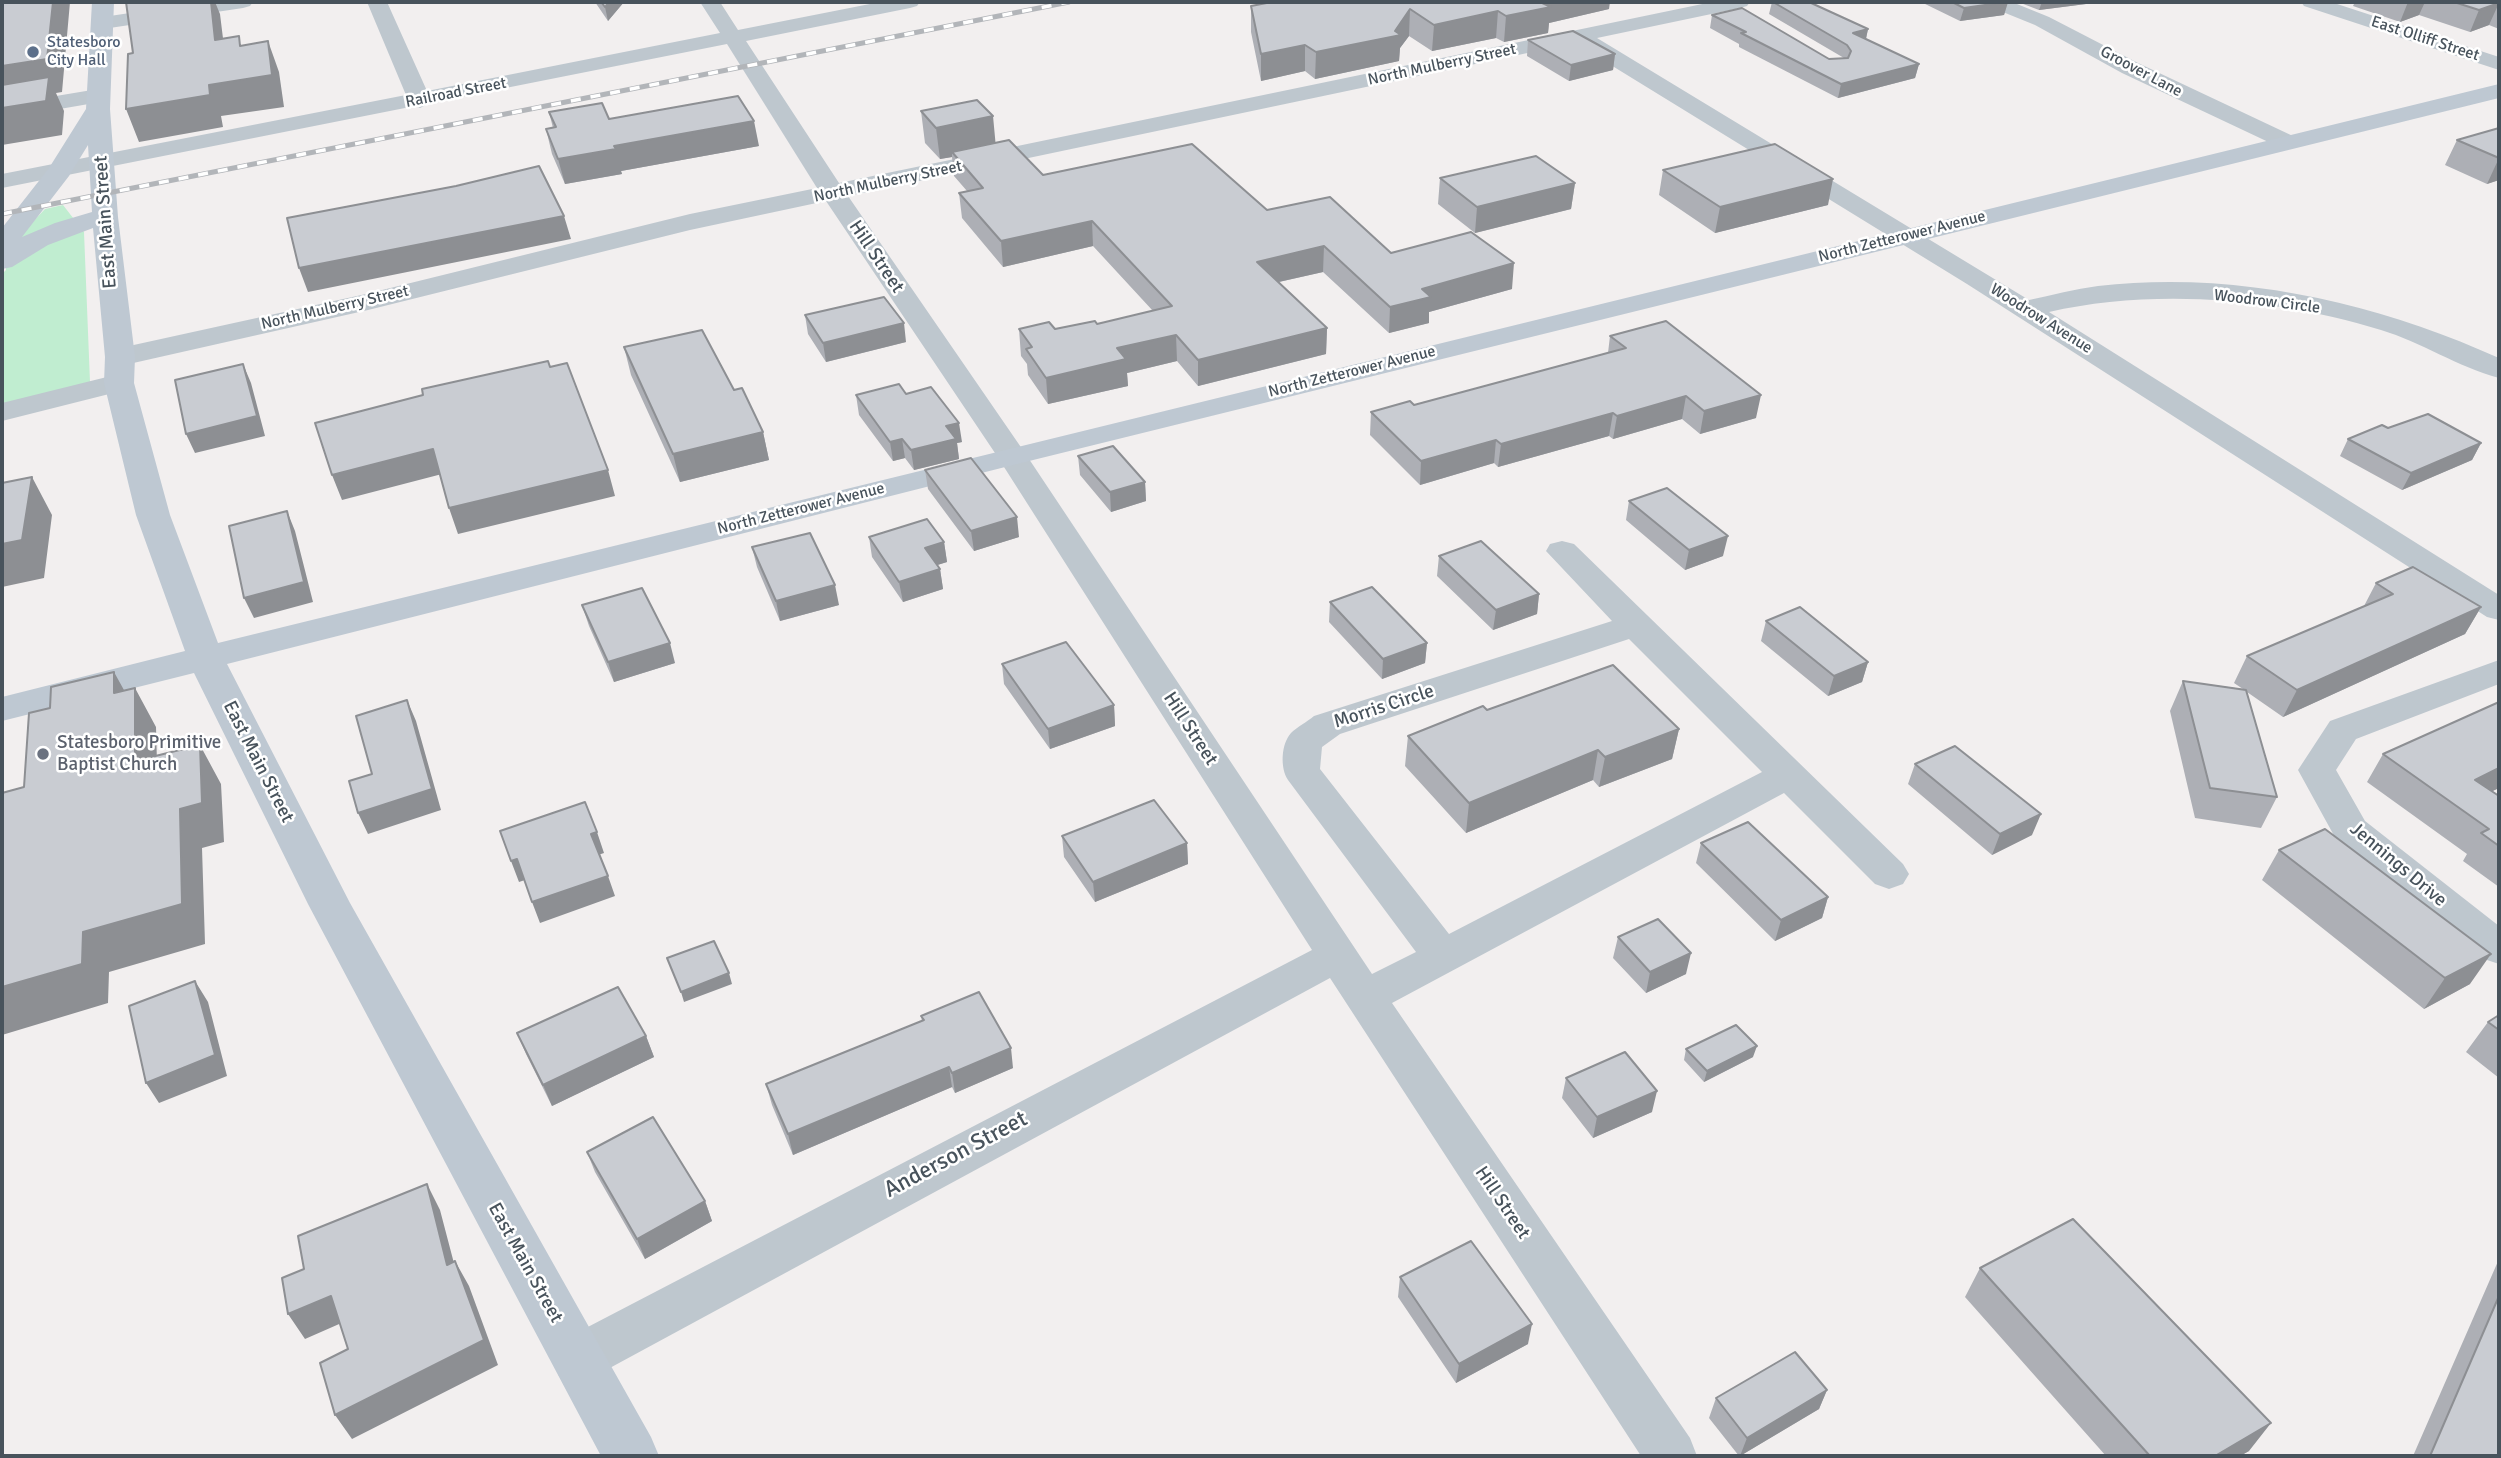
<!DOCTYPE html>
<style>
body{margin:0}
#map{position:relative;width:2501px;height:1458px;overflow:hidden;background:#f2efef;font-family:Signika,sans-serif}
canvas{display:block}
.frame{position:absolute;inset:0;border:4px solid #48535c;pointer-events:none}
</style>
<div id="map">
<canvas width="2501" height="1458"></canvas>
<div class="frame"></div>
</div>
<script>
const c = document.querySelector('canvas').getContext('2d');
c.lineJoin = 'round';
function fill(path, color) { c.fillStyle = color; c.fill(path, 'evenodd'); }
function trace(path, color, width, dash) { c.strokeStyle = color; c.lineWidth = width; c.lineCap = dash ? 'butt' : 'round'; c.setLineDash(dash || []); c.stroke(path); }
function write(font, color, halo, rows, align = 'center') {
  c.font = font + ' Signika,sans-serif'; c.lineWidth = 5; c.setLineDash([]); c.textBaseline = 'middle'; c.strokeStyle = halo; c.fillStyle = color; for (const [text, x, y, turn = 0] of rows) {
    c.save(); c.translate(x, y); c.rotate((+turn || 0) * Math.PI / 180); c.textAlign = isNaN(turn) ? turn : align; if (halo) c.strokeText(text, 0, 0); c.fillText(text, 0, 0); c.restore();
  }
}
const green = new Path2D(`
 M63,205L84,232L90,382L81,388L2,405V274L6,270V250L45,209Z`);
const street = new Path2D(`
 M204,2H253L250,6L243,8L103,29L96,27L93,23L96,19L103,17Z
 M367,2H387L427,91L720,33L700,2H720L738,30L880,2H920L917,6L910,8L746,41L839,183L1712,2H1750L1747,6L1740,8L1597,38L2029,300C2052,295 2075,289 2098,286C2234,270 2376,302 2499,358V378C2458,367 2421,342 2381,330C2279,298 2152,288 2049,312L2499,595V620L2487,617L1967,284L1575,43L848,196L1027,456L1372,974L1416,952L1288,780C1280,768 1281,744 1291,733C1297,727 1307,722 1314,716L1612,621L1546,551L1550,544L1562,541L1574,544L1903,864L1909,874L1903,884L1889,889L1875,884L1784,793L1392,1003L1690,1438L1697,1456H1641L1330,978L595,1376L577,1383L559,1376L552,1359L559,1342L1312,950L997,456L826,201L690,230L368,310L120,366L110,363L106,357L110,351L120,348L366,294L690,214L817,188L727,44L430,103L420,108L415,106L2,188V174L406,95ZM1629,639L1762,772L1449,934L1320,769L1322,747L1340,734Z
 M1985,2H2012L2049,17L2138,63L2295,137L2299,142L2295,147H2279L2122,73L2035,25L1988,6Z
 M2301,2H2331L2499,57V70L2304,6Z
 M98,89L106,91L109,96L106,101L2,119V105Z
 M119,374L129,377L133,383L129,389L2,421V403Z
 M2499,660V684L2356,739L2336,770L2365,821L2499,926V964L2484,959L2337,841L2298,770L2330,721Z`);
const secondary = new Path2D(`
 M92,2H114L110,109L118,217L135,357L134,383L170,515L218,643L2499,84V98L1021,463L227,664L350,903L651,1437L659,1456H601L308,904L194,673L2,721V697L185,651L136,515L104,383L105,357L93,228L48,245L12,267L2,269V228L49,168L86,109ZM88,145L92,212L55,223L22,237L69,176Z`);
const rail = new Path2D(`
 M2,214L1069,2`);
const wall = new Path2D(`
 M595,2H624L608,21Z
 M1772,2H1809L1868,29L1866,39L1919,64L1915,78L1838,98L1739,47V44L1710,28L1712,15L1829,59L1844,58L1769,14Z
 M1921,2H2008L2004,15L1960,21Z
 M2018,2H2086V4L2039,10Z
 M2348,2H2499V29L2489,25L2470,32L2419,15L2400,22L2353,6L2354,4Z
 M1251,6L1609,9L1549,23L1548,33L1504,42L1496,38L1432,51L1409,36L1400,48L1399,61L1315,79L1305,71L1261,81L1251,32Z
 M1528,40L1615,54L1613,70L1569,81L1527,56Z
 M921,111L996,143L1043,175L1267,210L1391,253L1512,289L1429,312V323L1389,333L1323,272L1279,282L1327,328L1326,354L1198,386L1177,361L1127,373L1128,386L1048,404L1028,375L1027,364L1021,356L1019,329H1055L1097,324L1153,311L1093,246L1003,267L962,218L959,193L967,191L954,176L952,157L940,159L925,143Z
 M549,112L609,119L759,146L621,171L622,174L565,184L552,154L546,129L553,128Z
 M2499,128V180L2487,184L2445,165L2457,140Z
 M1663,170L1828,205L1715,233L1659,195Z
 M1440,178L1575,183L1571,209L1475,233L1438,204Z
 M805,315L906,342L826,362L808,334Z
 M1610,336L1756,418L1700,434L1682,419L1613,439L1609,436L1498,467L1494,463L1420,485L1370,435L1371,412L1414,405L1608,353Z
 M624,347L734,390L763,432L769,460L680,482L631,375Z
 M906,394L962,442L957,443L959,459L914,470L905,458L893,461L859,415L856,395Z
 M2388,428L2481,443L2472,460L2402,490L2340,456L2348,439Z
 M1078,456L1145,482L1146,501L1111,512L1080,475Z
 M925,470L1019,537L974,551L928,489Z
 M1629,501L1723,556L1685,570L1626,520Z
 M869,537L944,542L947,562L937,565L940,569L943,589L903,602L872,557Z
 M752,547L839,605L780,621L757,567Z
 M1439,556L1539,594L1537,614L1493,630L1437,576Z
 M2376,583L2481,607L2465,634L2283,717L2247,692L2277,797L2261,828L2195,818L2170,711L2183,681L2243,689L2234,683L2247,656L2364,606Z
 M1330,602L1427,643L1425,663L1382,679L1329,622Z
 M582,605L675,663L614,682L589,626Z
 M1766,621L1868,662L1862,682L1828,696L1761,641Z
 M1002,664L1114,705L1115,726L1050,749L1004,684Z
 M2499,702V788L2492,791L2499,796V887L2463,861L2467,854L2367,782L2383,754Z
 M1487,710L1679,729L1672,759L1599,787L1593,780L1466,833L1405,766L1408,736Z
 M1915,764L2032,835L1992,855L1908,784Z
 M1062,836L1187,843L1188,864L1095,902L1064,857Z
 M1701,843L1828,897L1822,918L1775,941L1696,863Z
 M2279,850L2470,984L2424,1009L2262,880Z
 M1618,937L1686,974L1646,993L1613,958Z
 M2499,1015V1078L2466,1052L2488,1022Z
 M921,1016L1013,1068L955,1093L952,1087L793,1155L772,1105L766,1084L922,1021Z
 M517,1033L646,1036L654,1057L552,1106L526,1054Z
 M1686,1049L1753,1057L1704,1082L1684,1060Z
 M1566,1078L1652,1112L1593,1138L1562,1098Z
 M587,1152L705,1201L712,1221L645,1259L595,1172Z
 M2499,1259V1456H2413Z
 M1980,1268L2249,1451L2240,1456H2106L1965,1297Z
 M1400,1277L1528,1344L1456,1383L1398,1297Z
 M1827,1390L1819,1409L1740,1456H1739L1709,1418L1716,1398Z`);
const shadedWall = new Path2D(`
 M53,2H70L62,92L56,93L64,111L62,135L2,145V66Z
 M211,2H215L220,14L227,71L215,40Z
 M609,2H624L608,21L605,7Z
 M1537,2H1610L1609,9L1549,23L1548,33L1504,42L1506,16Z
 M2008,2L2004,15L1960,21L1964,8Z
 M2042,2H2086V4L2039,10Z
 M2408,2H2425L2419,15L2400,22Z
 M2499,3L2489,25L2470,32L2479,10Z
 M1410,9L1409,36L1400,48L1399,61L1315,79L1316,52L1395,31Z
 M1498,11L1496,38L1432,51L1434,25Z
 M1868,29L1865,43L1853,33Z
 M268,41L279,72L284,107L221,116L223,127L139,142L126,109L209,85Z
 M1305,45V71L1261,81V54Z
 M1615,54L1613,70L1569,81L1571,65Z
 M1919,64L1915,78L1838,98L1841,84Z
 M993,116L996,148L952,152V157L940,159L936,128Z
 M754,121L759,146L621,171L622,174L565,184L558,159L614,146Z
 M2499,158V180L2487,184Z
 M1833,179L1828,205L1715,233L1720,207Z
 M1575,183L1571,209L1475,233L1477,207Z
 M564,216L571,239L308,292L299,268Z
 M1092,221L1093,246L1003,267L1001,241Z
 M1324,246L1323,272L1256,287L1257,262Z
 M1514,263L1512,289L1429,312V323L1389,333L1390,307L1422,289Z
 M904,323L906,342L826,362L823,343Z
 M1327,328L1326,354L1198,386V360Z
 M1176,335L1177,361L1127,373L1128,386L1048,404L1046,378L1117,348Z
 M243,364L251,383L265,436L195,453L186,434Z
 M1761,395L1756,418L1700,434L1704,411Z
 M1686,396L1682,419L1613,439L1617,416Z
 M1613,413L1609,436L1498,467L1501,444Z
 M959,423L962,442L957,443L959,459L914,470L911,450L946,426Z
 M763,432L769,460L680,482L673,454Z
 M902,439L905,458L893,461L890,442Z
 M1496,440L1494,463L1420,485L1421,461Z
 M2481,443L2472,460L2402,490L2411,473Z
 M433,449L442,474L342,500L332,475Z
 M608,470L615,496L458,534L449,508Z
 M32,477L52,515L44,578L2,587V544Z
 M1145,482L1146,501L1111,512L1110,492Z
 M287,511L295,531L313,602L254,618L244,598Z
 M1017,517L1019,537L974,551L971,531Z
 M1728,536L1723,556L1685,570L1689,550Z
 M944,542L947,562L928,568L925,548Z
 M940,569L943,589L903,602L899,582Z
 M835,585L839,605L780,621L776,601Z
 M1539,594L1537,614L1493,630L1496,610Z
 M2481,607L2465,634L2283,717L2297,690Z
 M670,643L675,663L614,682L608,662Z
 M1427,643L1425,663L1382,679L1383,659Z
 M1868,662L1862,682L1828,696L1834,676Z
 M114,672L135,710V688L156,727L158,801L135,761L114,693Z
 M407,700L416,721L441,810L368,834L358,813Z
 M1114,705L1115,726L1050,749L1048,729Z
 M1679,729L1672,759L1599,787L1605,757Z
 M200,745L221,784L224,842L202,848L205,944L109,972L108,1003L2,1035V987L83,932L180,809Z
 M1598,750L1593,780L1466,833L1469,803Z
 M2499,768V788L2458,808L2475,780Z
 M2041,814L2032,835L1992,855L2000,834Z
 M597,832L604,853L598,855L591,834Z
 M1187,843L1188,864L1095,902L1093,882Z
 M517,859L525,880L519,882L511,861Z
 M608,876L615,896L540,923L532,902Z
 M1828,897L1822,918L1775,941L1781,920Z
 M1691,953L1686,974L1646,993L1650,972Z
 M2491,954L2470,984L2424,1009L2445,978Z
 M729,973L732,984L684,1002L681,992Z
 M195,981L208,1002L227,1076L159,1103L146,1083Z
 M646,1036L654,1057L552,1106L543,1085Z
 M1757,1046L1753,1057L1704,1082L1707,1071Z
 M1011,1048L1013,1068L955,1093L952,1073Z
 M949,1067L952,1087L793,1155L788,1134Z
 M1657,1091L1652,1112L1593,1138L1597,1117Z
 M427,1184L440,1210L461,1290L447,1265Z
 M705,1201L712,1221L645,1259L637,1239Z
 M455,1261L469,1286L498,1365L352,1439L335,1415Z
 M331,1296L346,1321L305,1339L288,1314Z
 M1532,1324L1528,1344L1456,1383L1459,1364Z
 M1827,1390L1819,1409L1740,1456L1747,1438Z
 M2271,1423L2249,1451L2240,1456H2215Z`);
const building = new Path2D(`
 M2,2H53L47,59L2,66Z
 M126,2H211L215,40L239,36L240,46L268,41L272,75L209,85L210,95L126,109L128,54L133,53Z
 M601,2H609L605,7Z
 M1272,2H1540L1551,7L1506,16L1498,11L1434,25L1410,9L1395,31L1401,35L1316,52L1305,45L1261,54L1251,6Z
 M1773,2H1809L1868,29L1853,33L1919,64L1841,84L1741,33L1746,32L1712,15L1742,8L1829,59L1848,58L1851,51L1847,45Z
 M1952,2H2006L1964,8Z
 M2454,2H2499V3L2479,10Z
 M1573,31L1615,54L1571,65L1528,40Z
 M49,77L46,101L2,108V85Z
 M738,96L754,121L614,146L616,149L558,159L546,129L556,127L549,112L602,103L609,119Z
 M977,100L993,116L936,128L921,111Z
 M2499,128V158L2457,140Z
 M1009,140L1043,175L1192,144L1267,210L1330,197L1391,253L1471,232L1514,263L1422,289L1431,297L1390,307L1324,246L1257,262L1327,328L1198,360L1176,335L1117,348L1126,359L1046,378L1026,349L1032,347L1019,329L1049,322L1055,329L1095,321L1097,324L1172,306L1092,221L1001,241L959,193L983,188L952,152Z
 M1775,144L1833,179L1720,207L1663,170Z
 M1536,156L1575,183L1477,207L1440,178Z
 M539,166L564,216L299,268L287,218L456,186Z
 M884,297L904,323L823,343L805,315Z
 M1666,321L1761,395L1704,411L1686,396L1617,416L1613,413L1501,444L1496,440L1421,461L1371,412L1410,401L1414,405L1626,348L1610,336Z
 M702,330L734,390L742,388L763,432L673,454L624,347Z
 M548,361L550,367L567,363L608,470L449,508L433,449L332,475L315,423L423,395L422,389Z
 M243,364L257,416L186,434L175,380Z
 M899,384L906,394L931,387L959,423L946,426L956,439L911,450L902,439L890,442L856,395Z
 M2428,414L2481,443L2411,473L2348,439L2382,425L2388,428Z
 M1113,446L1145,482L1110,492L1078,456Z
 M971,458L1017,517L971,531L925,470Z
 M32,477L22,540L2,544V483Z
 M1667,488L1728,536L1689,550L1629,501Z
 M287,511L304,582L244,598L229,526Z
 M927,519L944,542L925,548L940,569L899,582L869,537Z
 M810,533L835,585L776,601L752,547Z
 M1481,541L1539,594L1496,610L1439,556Z
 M2413,567L2481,607L2297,690L2247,656L2393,594L2376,583Z
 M1372,587L1427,643L1383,659L1330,602Z
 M642,588L670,643L608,662L582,605Z
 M1800,607L1868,662L1834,676L1766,621Z
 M1066,642L1114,705L1048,729L1002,664Z
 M1613,665L1679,729L1605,757L1598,750L1469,803L1408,736L1483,706L1487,710Z
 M114,672V693L135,688V761L200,745L202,803L180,809L182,904L83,932L82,964L2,987V793L24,787L29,713L50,708L51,687Z
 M2183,681L2246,690L2277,797L2210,788Z
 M407,700L432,789L358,813L349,781L372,774L356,716Z
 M2499,702V768L2475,780L2499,796V846L2481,833L2489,829L2383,754Z
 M1955,746L2041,814L2000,834L1915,764Z
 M1154,800L1187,843L1093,882L1062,836Z
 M585,802L597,832L591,834L608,876L532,902L517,859L511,861L500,831Z
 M1748,822L1828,897L1781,920L1701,843Z
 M2325,829L2491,954L2445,978L2279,850Z
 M1658,919L1691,953L1650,972L1618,937Z
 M714,941L729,973L681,992L667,958Z
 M195,981L215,1055L146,1083L129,1006Z
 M618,987L646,1036L543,1085L517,1033Z
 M979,992L1011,1048L952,1073L949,1067L788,1134L766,1084L924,1020L921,1016Z
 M2499,1015V1030L2488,1022Z
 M1736,1025L1757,1046L1707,1071L1686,1049Z
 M1625,1052L1657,1091L1597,1117L1566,1078Z
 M653,1117L705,1201L637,1239L587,1152Z
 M427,1184L447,1265L455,1261L484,1340L335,1415L320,1363L348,1349L331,1296L288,1314L282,1278L304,1269L298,1236Z
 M2073,1219L2271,1423L2215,1456H2150L1980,1268Z
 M1471,1241L1532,1324L1459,1364L1400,1277Z
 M2499,1296V1456H2430Z
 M1795,1352L1827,1390L1747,1438L1716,1398Z`);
const markers = [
 [33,52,7,"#5c6f8a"],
 [43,754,7,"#6b7280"]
];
const farStreetnames = [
 ["East Olliff Street",2425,39,18],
 ["North Mulberry Street",1442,65,-12],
 ["Groover Lane",2141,72,28],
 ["Railroad Street",456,93,-11],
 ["North Mulberry Street",888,182,-12],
 ["North Zetterower Avenue",1902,237,-14],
 ["Woodrow Circle",2267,302,7],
 ["North Mulberry Street",335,308,-13],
 ["Woodrow Avenue",2041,319,32],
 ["North Zetterower Avenue",1352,372,-14],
 ["North Zetterower Avenue",801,509,-14]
];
const farServicenames = [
 ["Statesboro",47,43],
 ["City Hall",47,61]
];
const streetNames = [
 ["East Main Street",106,222,-94],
 ["Hill Street",876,257,56],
 ["Morris Circle",1384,707,-18],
 ["Hill Street",1190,729,57],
 ["East Main Street",258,762,63],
 ["Jennings Drive",2398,865,40],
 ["Hill Street",1502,1203,56],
 ["East Main Street",525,1263,61]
];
const worshipNames = [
 ["Statesboro Primitive",57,743],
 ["Baptist Church",57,765]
];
const nearStreetnames = [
 ["Anderson Street",956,1155,-28]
];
fill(green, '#c0edd0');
fill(street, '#bec7ce');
fill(secondary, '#bec8d2');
trace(rail, '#b2b5b9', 5);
trace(rail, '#fff', 3.5, [10]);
fill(wall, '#adafb5');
fill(shadedWall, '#8d8f93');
fill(building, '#c9ccd2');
trace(building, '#8d8f93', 2);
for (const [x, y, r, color] of markers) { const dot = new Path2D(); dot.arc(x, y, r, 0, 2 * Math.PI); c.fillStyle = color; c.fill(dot); trace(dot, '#fff', 2.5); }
write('16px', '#48535c', '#fff', farStreetnames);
write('16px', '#4e5e75', '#fff', farServicenames, 'left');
write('19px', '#48535c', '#fff', streetNames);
write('19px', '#5b616d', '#fff', worshipNames, 'left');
write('23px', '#48535c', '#fff', nearStreetnames);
</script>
